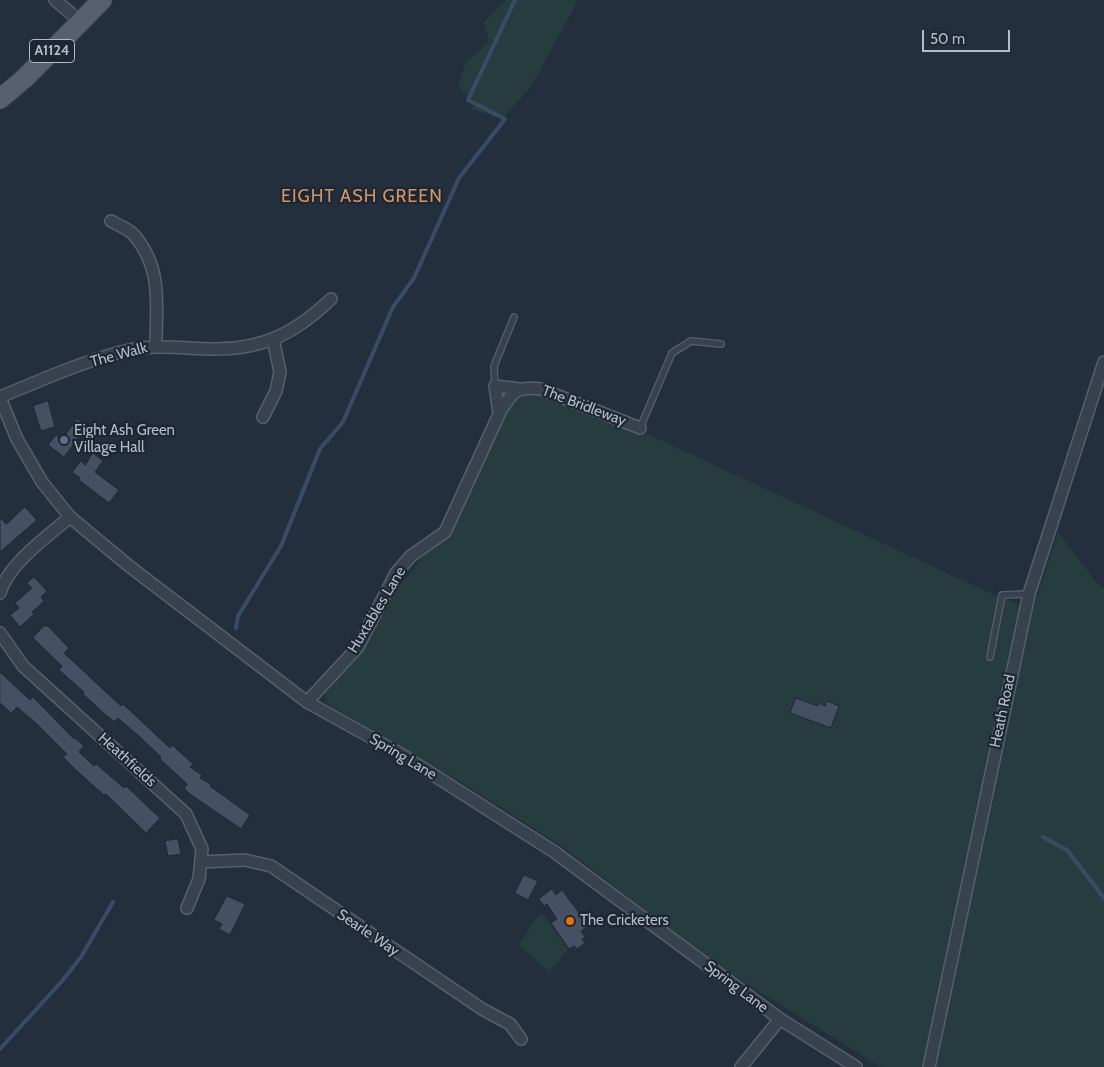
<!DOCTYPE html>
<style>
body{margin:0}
#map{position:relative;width:1104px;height:1067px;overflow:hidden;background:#242f3e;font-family:Cabin,sans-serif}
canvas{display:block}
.scale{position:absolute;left:922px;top:30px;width:88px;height:22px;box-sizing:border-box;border:2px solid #b4bcc9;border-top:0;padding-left:6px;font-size:15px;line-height:18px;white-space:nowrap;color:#b4bcc9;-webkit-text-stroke:4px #1d2633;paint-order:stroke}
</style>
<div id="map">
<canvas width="1104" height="1067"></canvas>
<div class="scale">50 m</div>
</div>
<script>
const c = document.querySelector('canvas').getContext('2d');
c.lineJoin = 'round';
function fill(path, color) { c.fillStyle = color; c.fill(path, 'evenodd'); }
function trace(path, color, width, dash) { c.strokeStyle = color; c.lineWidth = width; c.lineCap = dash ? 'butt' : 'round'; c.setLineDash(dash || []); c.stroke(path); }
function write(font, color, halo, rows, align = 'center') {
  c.font = font + ' Cabin,sans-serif'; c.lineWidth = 4.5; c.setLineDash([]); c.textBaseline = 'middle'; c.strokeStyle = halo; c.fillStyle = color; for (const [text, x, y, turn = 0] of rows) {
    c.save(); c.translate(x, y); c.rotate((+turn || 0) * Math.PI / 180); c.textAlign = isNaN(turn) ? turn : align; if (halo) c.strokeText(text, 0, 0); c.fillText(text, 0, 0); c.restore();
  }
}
const green = new Path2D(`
 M506,0H578L531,87L502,119L472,109L475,102L458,87L466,63L489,41L484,22Z
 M528,391L540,392L632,427L990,593L1019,604L1038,595L1058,532L1096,582L1104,588V1067H881L718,966L563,847L469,787L326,703L325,693L368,645L386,602L425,555L450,535L497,431L512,404Z
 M539,915H544L568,950L549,971L518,945Z`);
const stream = new Path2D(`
 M236,628L238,616L281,546L320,449L343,422L393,307L414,278L459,178L505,119L468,100L515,0
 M1043,837L1067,850L1104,898
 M0,1049L63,980L81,957L113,902`);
const building = new Path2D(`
 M48,401L55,427L41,431L33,406Z
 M77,419L87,426L64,457L48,445L57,434L60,442Z
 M93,453L103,461L95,472L119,490L109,503L79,480L80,478L72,472L81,461L85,465Z
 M25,507L37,520L0,552V517L6,524Z
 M34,577L47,591L41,597L44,601L32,612L34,614L20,627L10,615L19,608L15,603L32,588L27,583Z
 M44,626H48L69,648L64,653L121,706L123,704L170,748L172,745L193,764L190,767L202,775L200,778L211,784L210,786L250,815L241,829L190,794L184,789L187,784L160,759L161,757L141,738L118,718L115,722L107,716L83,694L84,692L59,670L62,666L33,638Z
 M0,672L30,700L33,697L74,739L75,738L84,746L79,752L94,766L96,764L124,788L126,786L160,818L146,833L106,794L104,795L78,772L63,757L67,754L37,724L17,707L11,713L0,703Z
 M796,698L818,706L819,703L825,706L827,701L839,706L831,728L790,713Z
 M178,839L181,854L168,856L165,841Z
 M524,875L538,881L528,900L515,893Z
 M552,889L556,895L562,890L589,926L581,931L585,937L582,939L585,943L577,949L574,946L569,949L551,923L557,919L547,904L544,906L539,899Z
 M227,896L245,904L230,935L219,929L222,924L214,920Z`);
const service = new Path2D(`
 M495,386L494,366L514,317
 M640,428L672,353L691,341L721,344
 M990,657L1002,595L1029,594`);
const minor = new Path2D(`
 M55,0L81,22
 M111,221C118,225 129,229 134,235C163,269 156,305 156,345
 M0,397C42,380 85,360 129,350C159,344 186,349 216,349C264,349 297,332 331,299
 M0,398L17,439L42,482L70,517L129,566L307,702L399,753L553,851L780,1019L856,1067
 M499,413L495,386L520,389
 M263,417L276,391L280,372L273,339
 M0,593C8,564 48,536 70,517
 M0,633L23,666L186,814L202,849L199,879L187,908
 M307,702L358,647L396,573L411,556L445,532L501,410C513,391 517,386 541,389L640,428
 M201,862L245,860L271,866L482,1009L510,1024L521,1039
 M741,1067L780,1019
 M929,1067L1029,594L1104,362`);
const primary = new Path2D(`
 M0,99L25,78L102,0`);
const markers = [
 [64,440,5,"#5c6f8a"],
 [570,921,5,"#e8710a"]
];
const shields = [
 [52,51,45]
];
const shieldNames = [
 ["A1124",52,51]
];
const streetNames = [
 ["The Walk",119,355,-15],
 ["The Bridleway",584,406,21],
 ["Huxtables Lane",377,610,-59],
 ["Heath Road",1003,711,-78],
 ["Spring Lane",403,757,31],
 ["Heathfields",127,760,42],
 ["Searle Way",368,933,34],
 ["Spring Lane",736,987,37]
];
const poiNames = [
 ["Eight Ash Green",74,431],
 ["Village Hall",74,448],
 ["The Cricketers",580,921]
];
const quarterNames = [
 ["EIGHT ASH GREEN",362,197]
];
fill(green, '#263c3f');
trace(stream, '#394c67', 4);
fill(building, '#455162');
trace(building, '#1f2835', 1);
trace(service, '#565f6c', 8);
trace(minor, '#565f6c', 14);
trace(primary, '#414a57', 21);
trace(service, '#38414e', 5.5);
trace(minor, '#38414e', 11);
trace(primary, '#56606e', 19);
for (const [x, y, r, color] of markers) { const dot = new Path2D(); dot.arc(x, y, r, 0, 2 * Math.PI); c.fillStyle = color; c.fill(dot); trace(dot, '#1d2633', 2); }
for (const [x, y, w] of shields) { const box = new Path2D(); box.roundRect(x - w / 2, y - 11.5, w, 23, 4); c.fillStyle = '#1d2633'; c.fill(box); trace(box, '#b4bcc9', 1); }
write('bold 14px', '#b4bcc9', null, shieldNames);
write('15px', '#b4bcc9', '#1d2633', streetNames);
write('15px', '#b4bcc9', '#1d2633', poiNames, 'left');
c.letterSpacing = '1px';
write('18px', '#d59563', '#1d2633', quarterNames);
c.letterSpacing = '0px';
</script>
